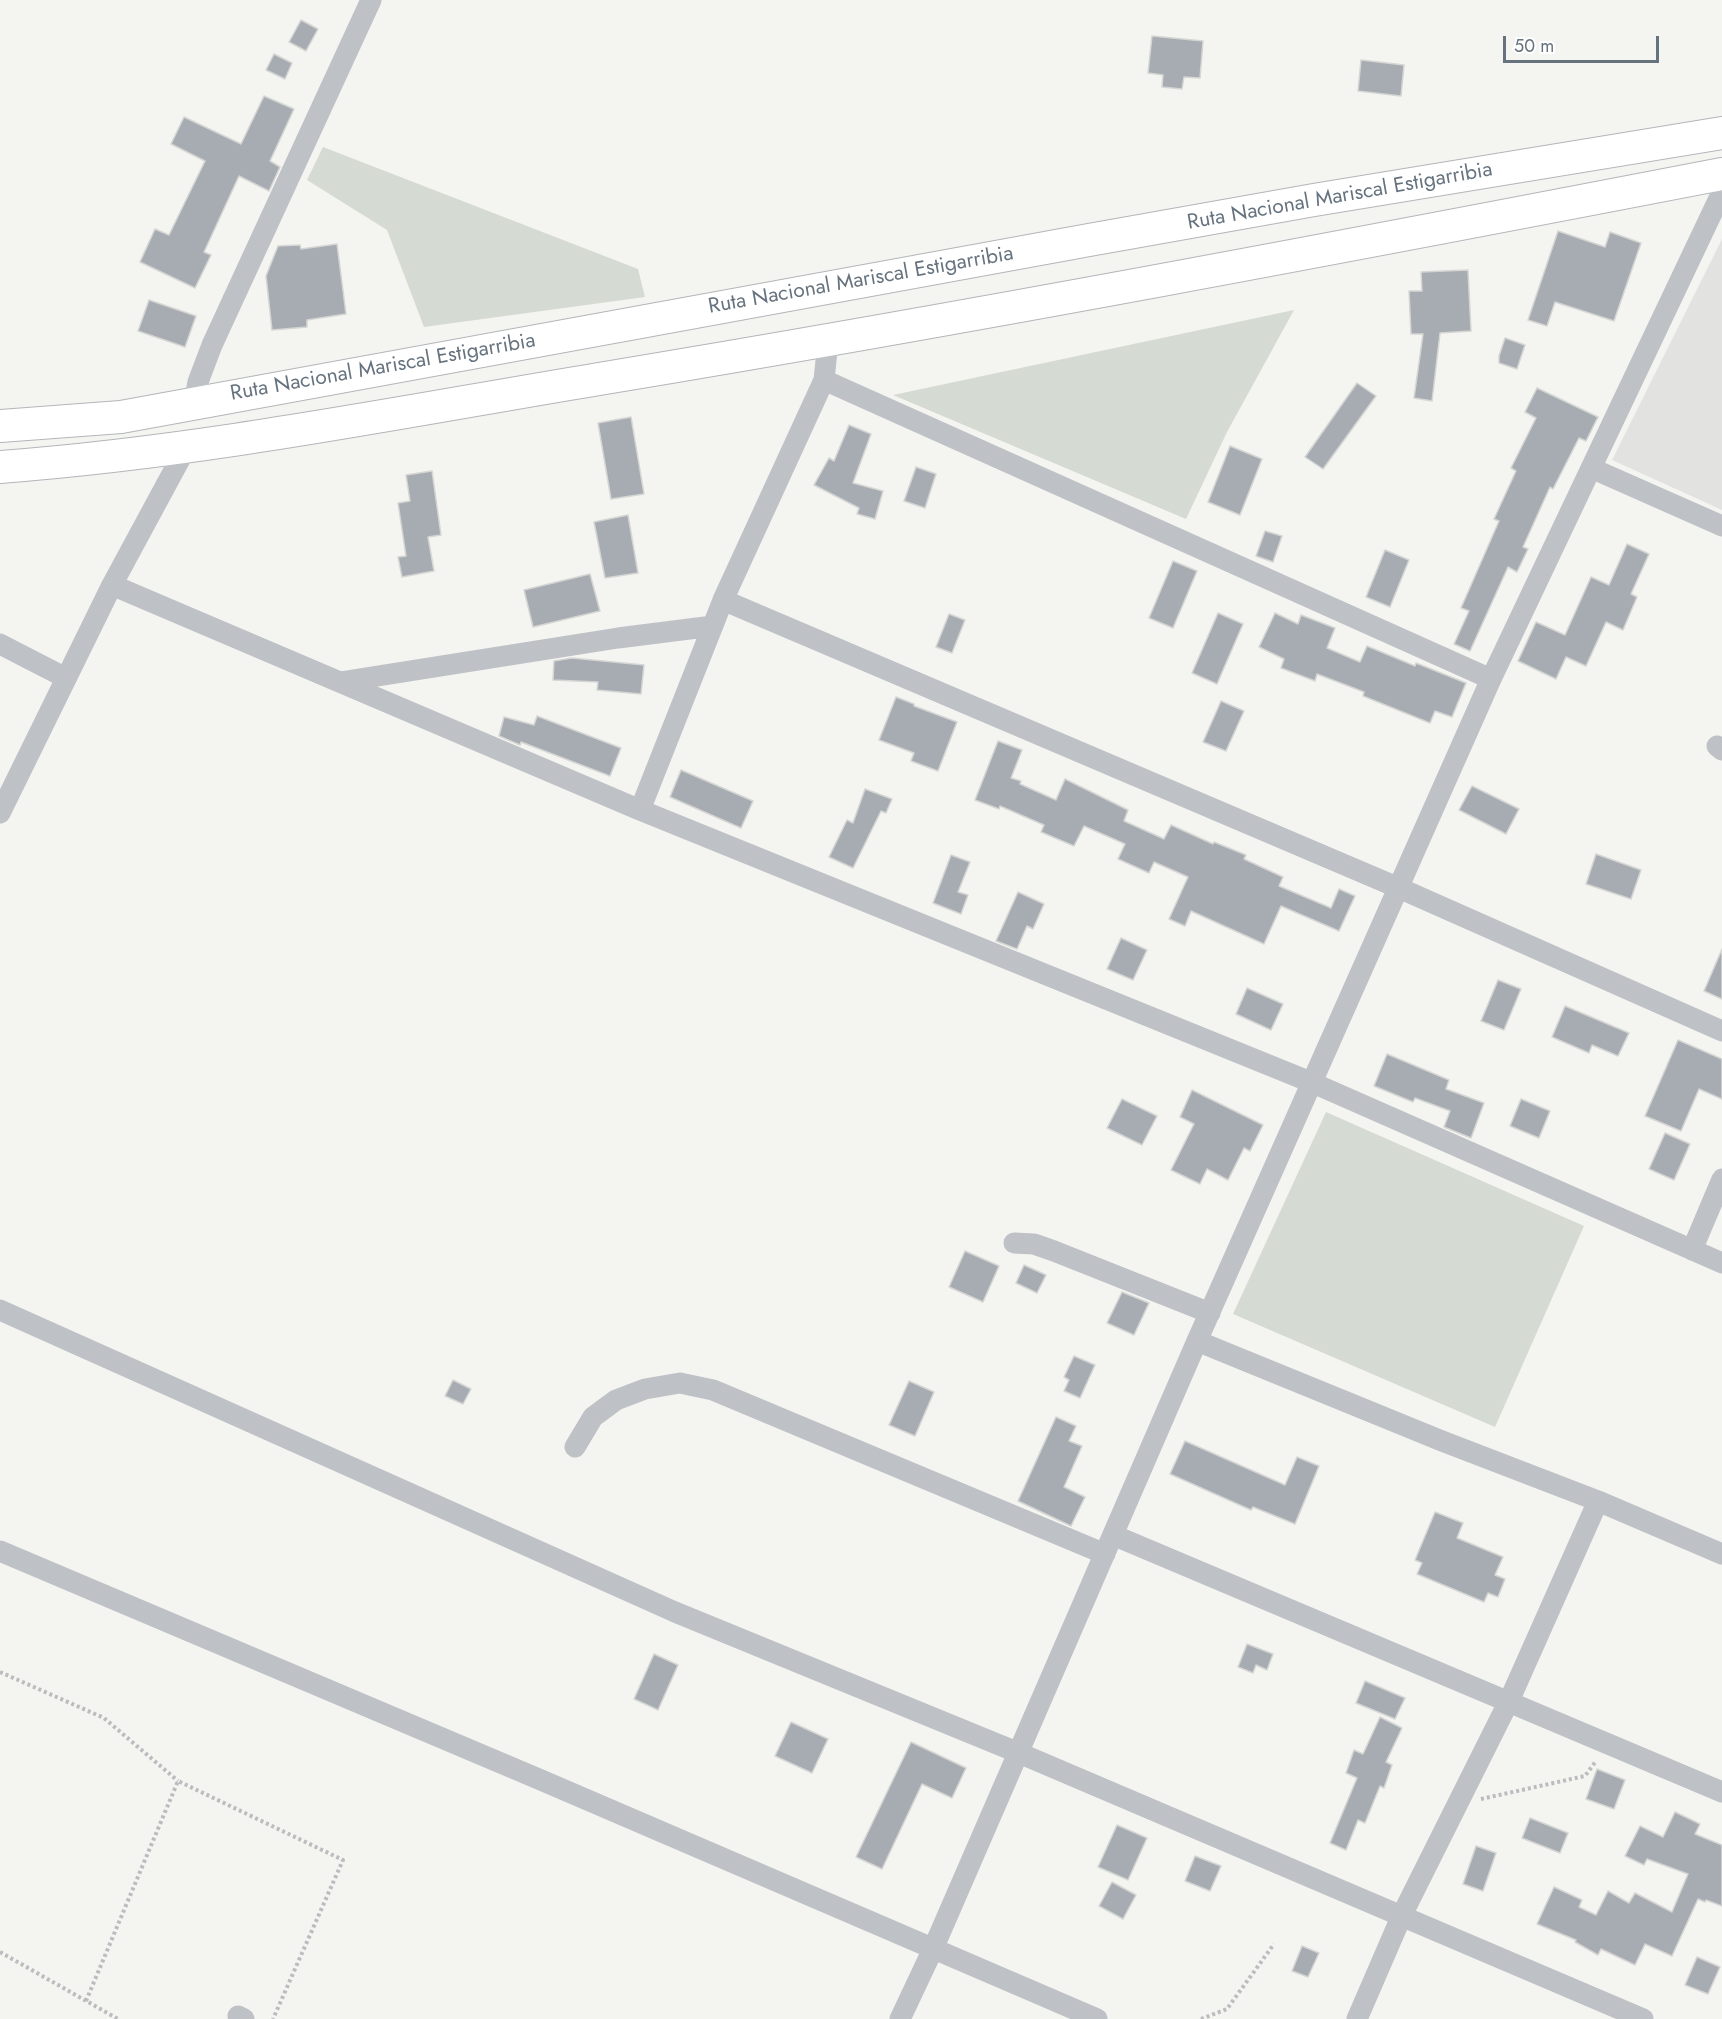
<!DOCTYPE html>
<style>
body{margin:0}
#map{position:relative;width:1722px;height:2019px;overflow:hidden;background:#f4f4f1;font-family:Jost,sans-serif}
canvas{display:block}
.scale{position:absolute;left:1503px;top:36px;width:156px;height:27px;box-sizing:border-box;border:3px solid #66737f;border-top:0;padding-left:8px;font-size:18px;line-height:21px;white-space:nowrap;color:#66737f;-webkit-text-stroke:4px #fff;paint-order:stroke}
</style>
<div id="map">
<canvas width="1722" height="2019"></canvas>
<div class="scale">50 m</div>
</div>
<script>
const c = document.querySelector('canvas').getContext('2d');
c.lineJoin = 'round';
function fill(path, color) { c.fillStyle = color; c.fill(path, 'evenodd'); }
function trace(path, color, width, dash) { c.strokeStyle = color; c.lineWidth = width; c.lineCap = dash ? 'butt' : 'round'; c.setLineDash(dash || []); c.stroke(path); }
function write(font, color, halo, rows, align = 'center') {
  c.font = font + ' Jost,sans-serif'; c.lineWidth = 6; c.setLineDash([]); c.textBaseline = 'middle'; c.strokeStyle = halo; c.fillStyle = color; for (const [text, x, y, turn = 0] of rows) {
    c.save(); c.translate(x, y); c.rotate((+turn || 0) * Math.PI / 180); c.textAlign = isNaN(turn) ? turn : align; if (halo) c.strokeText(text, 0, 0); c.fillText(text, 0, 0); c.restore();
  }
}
const built = new Path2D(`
 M1722,239V510L1612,460Z`);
const green = new Path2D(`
 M323,147L638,269L645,297L424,327L387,230L307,180Z
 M1294,310L1227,432L1186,519L893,395Z
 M1326,1112L1584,1226L1495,1427L1233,1314Z`);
const building = new Path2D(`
 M301,20L318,29L306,51L289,42Z
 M1152,36L1203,41L1200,78L1184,77L1182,89L1162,87L1163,75L1148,73Z
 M274,54L292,63L285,79L266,70Z
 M1361,60L1404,65L1401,96L1358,91Z
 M264,96L294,109L270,161L280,167L269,191L239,176L204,252L211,255L195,288L140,262L155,229L169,235L205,161L171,144L184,117L241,144Z
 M1558,231L1605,247L1610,232L1641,243L1614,321L1555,302L1547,326L1528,320Z
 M337,244L346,314L307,320V327L272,330L266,276L278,246L300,245L301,249Z
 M1468,270L1471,331L1440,333L1432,401L1414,398L1423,334H1411L1409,291H1422L1421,272Z
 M149,300L196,316L185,347L138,331Z
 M1505,338L1525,345L1517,369L1499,363V356Z
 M1357,383L1376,396L1323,469L1305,457Z
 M1537,388L1598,417L1586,441L1579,438L1553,489L1550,487L1523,547L1528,549L1517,572L1508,567L1470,651L1454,644L1469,611L1461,608L1499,521L1494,519L1516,471L1511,468L1536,418L1525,412Z
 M631,417L644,494L611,499L598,423Z
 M849,425L871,434L853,483L883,491L875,519L857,514L859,508L814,485L829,458L834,461Z
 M1230,446L1262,459L1240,515L1208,502Z
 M916,467L936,474L925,508L904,501Z
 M432,471L441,535L428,537L434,571L402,577L398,557L406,556L398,503L410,501L406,475Z
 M628,515L638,573L605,578L594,522Z
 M1265,531L1282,536L1273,562L1256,556Z
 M1627,544L1649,554L1631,594L1637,597L1623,630L1606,622L1586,666L1566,657L1556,679L1518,661L1536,622L1565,635L1591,577L1609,585Z
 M1385,550L1409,560L1390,607L1366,597Z
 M1173,561L1197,571L1173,628L1149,618Z
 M590,574L600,611L533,627L524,590Z
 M1218,613L1243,624L1217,684L1192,673Z
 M1275,613L1298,624L1301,615L1335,628L1327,648L1360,662L1367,646L1415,666L1416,663L1466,683L1452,717L1435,711L1430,723L1363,696L1364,692L1317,674L1315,681L1281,668L1284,659L1259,647Z
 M949,614L965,620L952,653L936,647Z
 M572,658L644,665L641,694L597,690L598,682L553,680L554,661Z
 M896,697L914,704V706L957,722L938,771L911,761L914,753L879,740Z
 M1221,701L1244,711L1226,751L1203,742Z
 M537,716L621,748L610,776L521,742L520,745L499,736L504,717L534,725Z
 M998,741L1022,750L1011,778L1021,781L1020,784L1056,800L1065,779L1128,810L1124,821L1164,839L1171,825L1213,844L1214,842L1246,855L1244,859L1283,877L1279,886L1331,908L1339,889L1355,896L1339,931L1281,906L1264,944L1191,911L1185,926L1169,919L1188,877L1154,862L1149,873L1118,859L1125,844L1084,826L1074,846L1041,832L1044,825L1000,806L999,809L975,800Z
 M681,770L753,801L741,828L670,797Z
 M1472,786L1519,809L1506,834L1459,810Z
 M865,789L892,799L886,813L881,811L853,868L829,857L847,820L853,823Z
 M1596,854L1641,870L1631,899L1586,884Z
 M951,855L970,862L958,892L968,895L961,914L933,903Z
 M1018,892L1044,904L1033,929L1027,926L1017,949L996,941Z
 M1121,938L1147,950L1133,980L1107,969Z
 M1722,949V999L1704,991Z
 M1498,980L1521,989L1504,1030L1481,1021Z
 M1247,988L1283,1004L1271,1030L1236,1014Z
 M1565,1006L1629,1033L1618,1056L1592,1045L1589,1053L1552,1037Z
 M1678,1040L1722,1059V1099L1699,1089L1681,1131L1645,1116Z
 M1387,1054L1449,1080L1446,1089L1484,1103L1471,1138L1444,1127L1450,1111L1415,1098L1413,1102L1374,1086Z
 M1192,1090L1263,1125L1250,1151L1244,1148L1228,1180L1207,1169L1200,1184L1171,1170L1194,1124L1180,1117Z
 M1122,1099L1157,1116L1142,1145L1107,1128Z
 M1521,1099L1550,1111L1539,1138L1510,1126Z
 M1665,1133L1690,1144L1674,1180L1649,1169Z
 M965,1251L999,1266L983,1302L949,1287Z
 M1024,1265L1046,1275L1037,1293L1016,1283Z
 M1122,1292L1149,1303L1134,1335L1107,1323Z
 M1074,1356L1095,1365L1080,1398L1064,1391L1069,1380L1064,1377Z
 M453,1380L471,1389L463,1404L445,1396Z
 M909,1381L934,1392L915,1436L889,1425Z
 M1056,1417L1076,1426L1069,1441L1082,1446L1064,1487L1085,1497L1071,1526L1018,1501Z
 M1185,1441L1285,1485L1297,1457L1319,1466L1295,1524L1253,1507L1251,1510L1170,1474Z
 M1435,1512L1463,1523L1457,1538L1503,1557L1495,1575L1505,1579L1498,1597L1488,1593L1484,1602L1417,1574L1422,1563L1415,1560Z
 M1247,1644L1273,1654L1267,1670L1256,1665L1253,1673L1238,1667Z
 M654,1654L678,1665L658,1710L634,1699Z
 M1365,1681L1405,1698L1395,1719L1356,1703Z
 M1380,1717L1402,1728L1386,1762L1392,1765L1384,1788L1380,1786L1365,1823L1358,1820L1346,1850L1330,1843L1357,1778L1346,1773L1354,1750L1363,1754Z
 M791,1722L828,1739L812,1773L775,1756Z
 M911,1742L966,1768L952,1798L922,1784L882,1869L856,1857Z
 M1597,1769L1625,1780L1614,1809L1586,1799Z
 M1675,1812L1700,1824L1695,1834L1722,1845V1906L1706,1900L1705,1902L1698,1899L1672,1956L1645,1944L1635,1965L1601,1949L1598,1955L1575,1942L1576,1940L1537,1924L1554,1887L1582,1900L1579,1907L1596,1915L1608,1891L1629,1903L1635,1893L1672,1912L1688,1874L1647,1859L1644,1865L1625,1856L1640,1826L1663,1837Z
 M1530,1818L1568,1833L1560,1853L1522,1838Z
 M1117,1825L1147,1838L1128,1880L1098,1867Z
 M1476,1846L1496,1853L1483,1891L1463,1884Z
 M1195,1856L1221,1866L1210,1891L1185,1881Z
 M1112,1882L1136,1895L1123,1919L1099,1906Z
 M1302,1946L1319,1953L1308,1977L1292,1971Z
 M1697,1957L1720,1967L1708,1994L1685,1985Z`);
const path = new Path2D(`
 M0,1672L104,1718L178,1781
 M1481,1799L1585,1776L1596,1761
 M0,1952L118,2019
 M86,2001L178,1781L343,1860L273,2019
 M1201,2019L1227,2009L1274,1944`);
const minor = new Path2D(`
 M828,341L824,380L723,600L640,810L1313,1083L1722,1263
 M824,380L1491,679
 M194,403L198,382L212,345L371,0
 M1591,468L1722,526
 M112,585L640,810
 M723,600L1399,888L1722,1031
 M0,644L66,678
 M340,682L618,638L713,626
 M1717,746L1722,750
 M0,813L112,585L186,448
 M1014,1243L1034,1244L1054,1251L1210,1313
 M1692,1250L1722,1179
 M0,1310L675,1612L1019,1753L1643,2019
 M1197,1341L1442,1441L1598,1501L1722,1554
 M575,1447L593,1417L616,1400L645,1389L680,1383L713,1390L1105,1554
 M1113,1535L1722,1792
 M0,1551L541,1780L1097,2019
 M238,2016L244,2019
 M900,2019L933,1949L1197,1341L1491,679L1722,192
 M1357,2019L1402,1915L1509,1701L1598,1501`);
const highway = new Path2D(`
 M0,426L121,417L1089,240L1314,200L1722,133
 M0,467C201,452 400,412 599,379C974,317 1348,246 1722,174`);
const streetNames = [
 ["Ruta Nacional Mariscal Estigarribia",1340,197,-10],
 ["Ruta Nacional Mariscal Estigarribia",861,281,-10],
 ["Ruta Nacional Mariscal Estigarribia",383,368,-10]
];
fill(built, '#e2e3e1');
fill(green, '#d5dbd2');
fill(building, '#a6acb1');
trace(building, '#d5d6d4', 1.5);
trace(highway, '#b3b6b9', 34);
trace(path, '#babcbe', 4, [3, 3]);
trace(minor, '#bec1c5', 21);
trace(highway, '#fff', 32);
write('21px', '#66737f', '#fff', streetNames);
</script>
